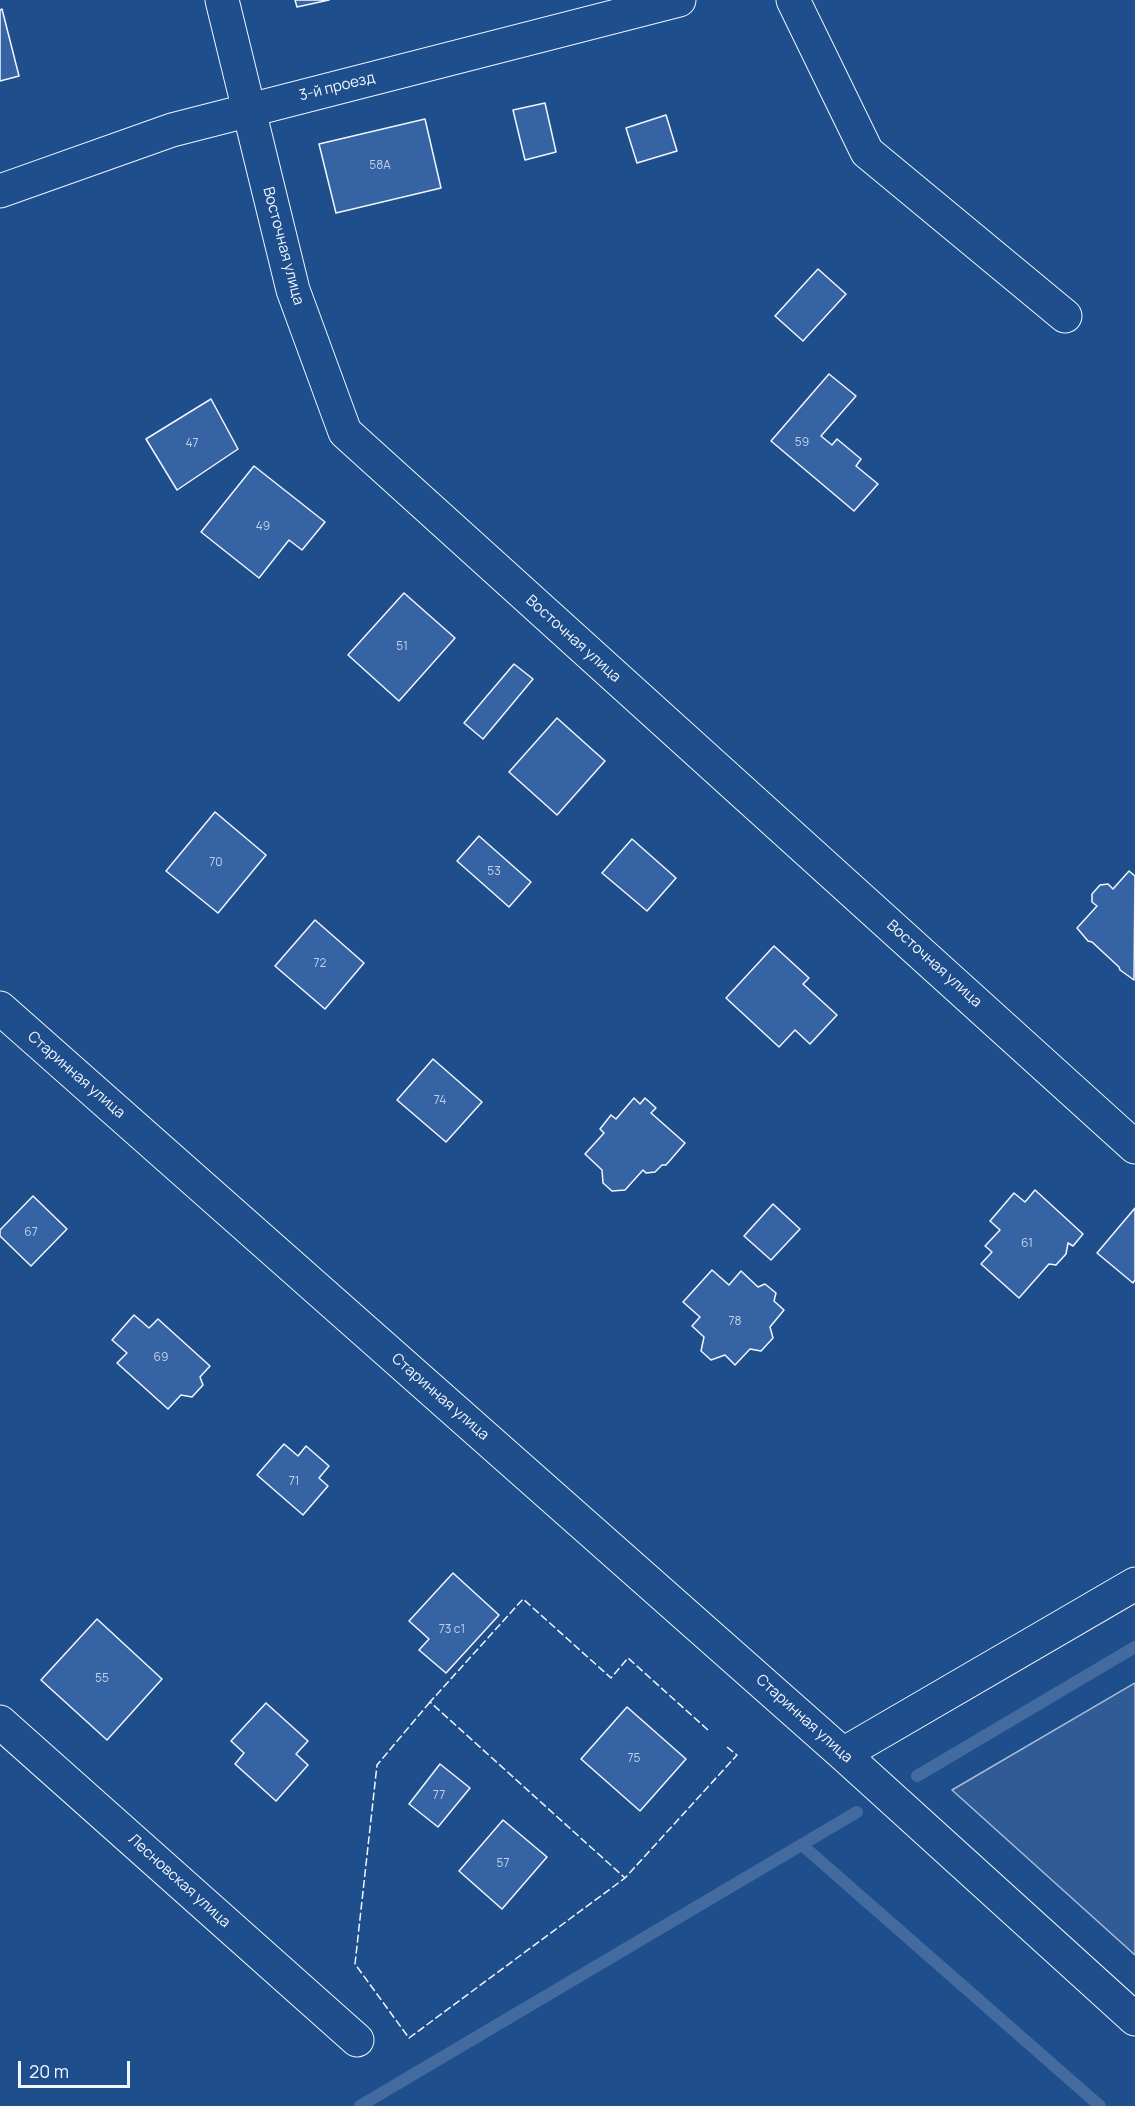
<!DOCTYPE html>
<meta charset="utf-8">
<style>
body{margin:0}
#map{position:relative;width:1135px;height:2106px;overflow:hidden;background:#1f4e8c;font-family:Manrope,sans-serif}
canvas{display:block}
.scale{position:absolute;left:18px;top:2061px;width:112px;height:27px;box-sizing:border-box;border:3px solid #f2f6ff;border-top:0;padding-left:8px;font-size:18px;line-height:21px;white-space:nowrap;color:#f2f6ff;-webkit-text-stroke:4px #1f4e8c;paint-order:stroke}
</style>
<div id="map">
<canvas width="1135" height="2106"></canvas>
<div class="scale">20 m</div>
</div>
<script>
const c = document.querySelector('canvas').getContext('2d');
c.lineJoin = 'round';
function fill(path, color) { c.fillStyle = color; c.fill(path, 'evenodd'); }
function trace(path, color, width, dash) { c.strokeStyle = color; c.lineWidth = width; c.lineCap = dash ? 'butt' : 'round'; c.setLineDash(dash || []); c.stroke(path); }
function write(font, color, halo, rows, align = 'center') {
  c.font = font + ' Manrope,sans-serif'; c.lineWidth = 4.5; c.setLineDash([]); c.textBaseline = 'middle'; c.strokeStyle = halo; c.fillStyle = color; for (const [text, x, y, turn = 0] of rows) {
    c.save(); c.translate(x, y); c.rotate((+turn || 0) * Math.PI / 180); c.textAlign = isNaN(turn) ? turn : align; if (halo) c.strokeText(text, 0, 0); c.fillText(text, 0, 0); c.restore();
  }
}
const built = new Path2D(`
 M1135,1683V1955L952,1790Z`);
const stream = new Path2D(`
 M917,1776L1135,1647
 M802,1845L1100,2106
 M360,2106L857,1812`);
const building = new Path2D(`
 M295,0H329L297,7Z
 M2,9L19,76L0,81V10Z
 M545,103L556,152L525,160L513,110Z
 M666,115L677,151L637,163L626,128Z
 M425,119L441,188L336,213L319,144Z
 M818,269L846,294L803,341L775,316Z
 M829,374L856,396L821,436L832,445L837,439L861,459L856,466L878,484L854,511L771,441Z
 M211,399L238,449L177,490L146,439Z
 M254,466L325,522L302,550L289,540L259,578L201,532Z
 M404,593L455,638L399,701L348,655Z
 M514,664L533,679L483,739L464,723Z
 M557,718L605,761L557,815L509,772Z
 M215,812L266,855L218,913L166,871Z
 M479,836L531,882L509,907L457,861Z
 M632,839L676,878L647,911L602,873Z
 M1129,871L1135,876L1134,980L1120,970L1119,967L1092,942L1088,941L1077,928L1097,906L1092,902V894L1100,885L1108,884L1113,889Z
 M315,920L364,963L325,1009L275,966Z
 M774,946L809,978L803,984L837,1015L810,1044L795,1030L779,1047L726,998Z
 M433,1059L482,1102L446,1142L397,1100Z
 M634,1098L640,1104L645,1098L656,1108L651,1113L685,1143L666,1165H662L655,1172L646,1173L643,1170L625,1190L612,1191L603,1183L602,1170L585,1154L604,1133L600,1129L611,1115L616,1119Z
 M1035,1190L1083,1234L1073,1246L1068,1243L1066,1254L1056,1265L1049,1264L1019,1298L981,1264L992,1252L985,1246L1000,1230L990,1221L1014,1193L1025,1202Z
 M33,1196L67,1229L31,1266L0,1236V1230Z
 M773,1204L800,1229L771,1260L744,1236Z
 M1135,1208V1280L1133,1283L1097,1253Z
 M712,1270L729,1285L741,1271L758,1287L765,1284L776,1293L774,1301L784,1310L770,1327L773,1338L761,1351L750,1349L735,1365L725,1355L711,1360L701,1351L704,1337L692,1326L700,1317L683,1302Z
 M134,1315L149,1328L158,1319L210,1366L200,1377L203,1385L192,1397L181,1395L168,1409L117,1363L127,1353L112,1340Z
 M284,1444L298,1456L306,1446L329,1466L319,1478L328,1486L303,1515L257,1475Z
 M453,1573L499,1615L446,1673L419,1650L429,1639L409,1621Z
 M97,1619L162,1679L107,1740L41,1680Z
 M266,1703L308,1741L296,1754L308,1765L276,1801L235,1764L244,1753L231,1741Z
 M627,1707L686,1759L640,1811L581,1759Z
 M440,1764L470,1788L438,1827L409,1804Z
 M503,1820L547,1857L502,1909L459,1871Z`);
const minor = new Path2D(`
 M222,0L293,290L345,432L1135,1147
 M793,0L867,152L1065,316
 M0,191L172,130L679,0
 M0,1008L843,1754L1135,2019
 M0,1722L357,2040
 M843,1754L1135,1584`);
const fence = new Path2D(`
 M430,1702L377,1765L355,1964L409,2038L625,1878
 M708,1730L628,1658L611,1678L523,1599L430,1702L625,1878L737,1755L727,1747`);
const numberNames = [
 ["58А",380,166],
 ["59",802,443],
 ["47",192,444],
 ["49",263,527],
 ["51",402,647],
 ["70",216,863],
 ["53",494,872],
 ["72",320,964],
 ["74",440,1101],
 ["67",31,1233],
 ["61",1027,1244],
 ["78",735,1322],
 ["69",161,1358],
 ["71",294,1482],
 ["73 с1",452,1630],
 ["55",102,1679],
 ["75",634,1759],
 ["77",439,1796],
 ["57",503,1864]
];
const streetNames = [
 ["3-й проезд",337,87,-14],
 ["Восточная улица",283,246,75],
 ["Восточная улица",573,639,42],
 ["Восточная улица",934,964,42],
 ["Старинная улица",76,1075,41],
 ["Старинная улица",440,1397,41],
 ["Старинная улица",804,1719,42],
 ["Лесновская улица",179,1881,42]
];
fill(built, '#305b95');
trace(built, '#a8bbd7', 1.5);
trace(stream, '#446ba0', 12);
fill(building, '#3563a3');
trace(building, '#f2f6ff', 1.5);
trace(minor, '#f2f6ff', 35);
trace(minor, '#1f4e8c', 33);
trace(fence, '#f2f6ff', 1.5, [8, 3]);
write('12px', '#c3d1e8', null, numberNames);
write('15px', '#f2f6ff', '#1f4e8c', streetNames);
</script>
